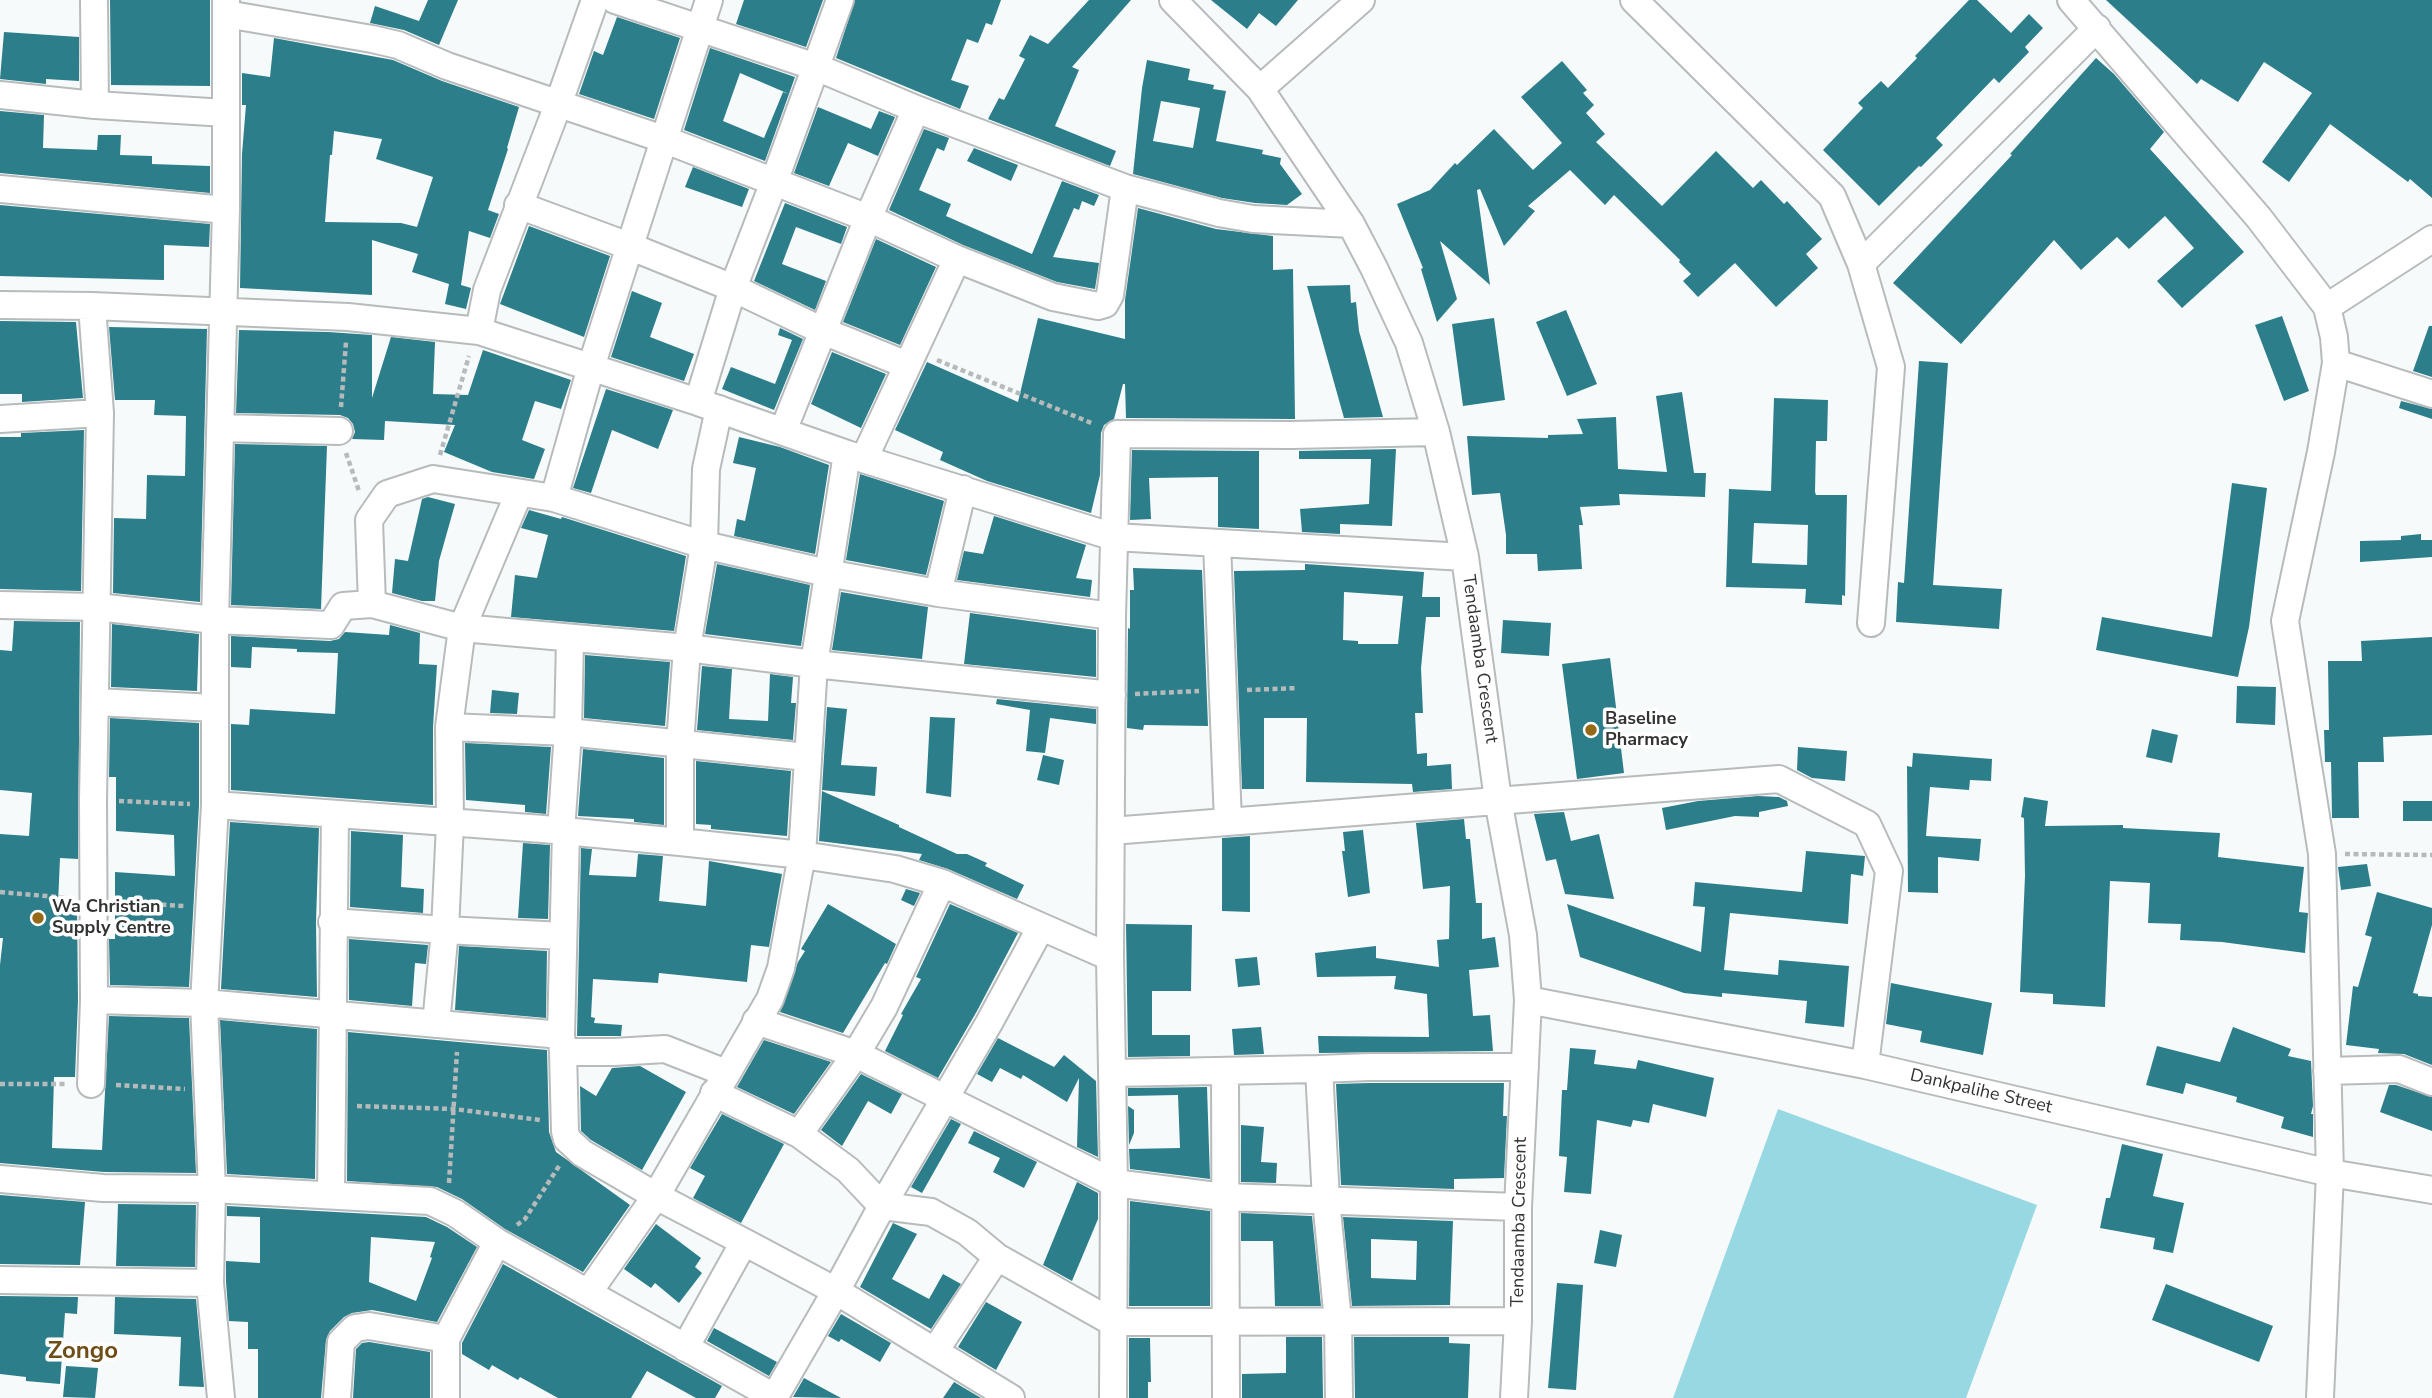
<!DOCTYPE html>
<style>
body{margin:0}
canvas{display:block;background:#f6fafa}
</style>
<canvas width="2432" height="1398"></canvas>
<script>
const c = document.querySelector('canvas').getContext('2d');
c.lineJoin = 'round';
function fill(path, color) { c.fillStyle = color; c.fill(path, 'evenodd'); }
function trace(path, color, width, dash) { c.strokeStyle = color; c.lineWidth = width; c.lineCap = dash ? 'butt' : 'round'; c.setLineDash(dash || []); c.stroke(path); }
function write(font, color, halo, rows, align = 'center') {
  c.font = font + ' "Nunito Sans",sans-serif'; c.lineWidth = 7; c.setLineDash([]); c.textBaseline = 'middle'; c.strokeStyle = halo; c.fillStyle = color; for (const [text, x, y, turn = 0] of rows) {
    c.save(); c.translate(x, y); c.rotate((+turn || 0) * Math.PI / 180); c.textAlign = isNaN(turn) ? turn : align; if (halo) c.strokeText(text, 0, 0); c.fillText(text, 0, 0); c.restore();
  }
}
const green = new Path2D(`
 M1778,1109L2037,1205L1966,1398H1673Z`);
const building = new Path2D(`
 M110,0H210V86L111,85Z
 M428,0H458L439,45L404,30L370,23L375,6L419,21Z
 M744,0H823L806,47L736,24Z
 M855,0H1001L992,25L986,23L978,43L967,39L951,80L969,86L960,109L836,58Z
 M1089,0H1131L1072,67L1079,70L1055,126L1116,151L1110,166L988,119L999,98L1004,100L1025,59L1019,56L1030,35L1048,44Z
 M1211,0H1298L1276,26L1259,13L1247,29Z
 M1969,0H1977L2011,33L2029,14L2043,28L2025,47L2029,52L1999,83L1994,78L1936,138L1943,145L1921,167L1919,166L1879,206L1823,150L1863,108L1858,103L1881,81L1888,88L1917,58L1915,56Z
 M2106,0H2432V198L2410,179L2408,182L2330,124L2289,182L2262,162L2312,93L2264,62L2238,102L2201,79L2197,84Z
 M617,17L680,38L654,119L579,94L594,51L603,55Z
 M4,32L79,37V81L46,79V84L0,79Z
 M274,38L393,60L442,81L519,107L507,148L508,149L488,210L499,214L490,238L469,231L461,285L471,288L466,309L445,304L449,284L412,272L418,254L372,240V295L240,288L242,154L246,105H242V73L270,77ZM334,131L382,139L376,159L433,177L417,227L401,223L325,222L330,155H332Z
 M710,48L795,77L789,94L740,73L723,121L764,138L783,92L789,94L765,161L684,130Z
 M2096,58L2114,74L2164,132L2150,149L2244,252L2182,308L2157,281L2194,248L2165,216L2129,249L2117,237L2081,270L2054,240L1961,344L1893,283L2012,155L2010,154Z
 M1147,60L1190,69L1188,80L1214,85L1213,89L1226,91L1216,141L1263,150L1262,154L1281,158L1280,164L1302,194L1287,205L1255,203L1222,198L1133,174L1142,88ZM1161,101L1200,108L1193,148L1153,141Z
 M1562,61L1587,90L1583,93L1594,105L1586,113L1605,134L1596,142L1662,206L1716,151L1753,188L1761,180L1784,204L1787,201L1822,239L1806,254L1818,268L1776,307L1735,263L1698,297L1683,281L1691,274L1679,262L1680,260L1614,195L1605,205L1570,170L1528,206L1535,211L1504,246L1480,189L1477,190L1490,285L1440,241L1457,299L1437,322L1421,269L1423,268L1397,204L1430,190L1455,163L1457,165L1494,129L1533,170L1562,143L1521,97Z
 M818,107L871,129L879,111L895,117L878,156L848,143L829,186L794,173Z
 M0,111L44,115L43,148L97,150L98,135H121L120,155L152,156V164L210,166V193L0,173Z
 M924,129L949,138L944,151L937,148L919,190L951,204L946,216L1032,254L1062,181L1099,195L1094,206L1082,201L1079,210L1074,208L1053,257L1099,263L1095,289L1057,282L963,245L889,210Z
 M974,148L1018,165L1011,181L967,161Z
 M693,167L749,189L742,207L685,187Z
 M785,203L847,227L841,244L796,227L782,264L826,281L815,310L754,281Z
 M0,205L210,224L209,247L164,245V280L0,276Z
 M1138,208L1216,229L1273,236V270L1293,269L1295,419L1126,418L1125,384H1123L1114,419L1104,425L1101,433L1100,475L1091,513L987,481L940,460L943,452L895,430L927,362L1018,402L1038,318L1125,339V300Z
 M529,226L610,256L584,337L500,304Z
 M876,239L936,267L900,345L843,322Z
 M1350,285L1351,303L1356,302L1359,331L1383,417L1344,418L1307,286Z
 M632,291L662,303L650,337L694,354L684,381L611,357Z
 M1566,310L1597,384L1567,396L1536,322Z
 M2282,316L2309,391L2284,401L2255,325Z
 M1494,318L1505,400L1463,406L1452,324Z
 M0,321L76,322L83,398L22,402V394H0Z
 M2429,326H2432V377L2413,371Z
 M109,327L207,329L200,602L113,593L114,518L146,519L147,475L185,476L186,416L154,415L155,400H115Z
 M780,328L803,339L774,410L722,389L731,367L775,384L792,340L778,335Z
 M239,330L328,332L372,335V398L391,337L435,342L433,394L468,395L483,350L571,380L561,409L535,401L522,440L545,449L534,479L492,472L444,452L455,425L385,421L384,440L352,439L355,432L353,424L348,418L340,415L236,413Z
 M832,352L886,374L861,428L811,404Z
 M1919,361L1948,363L1933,585L2002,589L1999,629L1896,622L1898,582L1904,583Z
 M606,389L673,410L658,449L612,430L591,493L573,488Z
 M1682,392L1694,473H1706L1705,497L1619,494L1620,505L1580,507L1583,525H1579L1582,569L1538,571L1537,554H1506V535L1500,493L1472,495L1467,436L1548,438V435L1583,434L1577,419L1616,417L1618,469L1667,472L1656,396Z
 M1774,398L1828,400L1827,441H1816L1815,492L1816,495H1847L1845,596L1842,595V605L1805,603L1806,589L1726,587L1729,489L1771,491ZM1754,523L1808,525L1807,565L1752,563Z
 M2401,401L2432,409V419L2399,408Z
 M84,430L81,591L0,589V437H21V433Z
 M739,437L780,447L829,465L815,554L734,536L737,519L745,521L756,468L733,463Z
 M235,444L327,446L321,609L231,605Z
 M1396,449L1392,526L1340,524V534L1302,532L1300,509L1369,504L1371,459H1299V451Z
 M1132,450L1259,451V529L1218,527V477L1149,478L1151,519L1130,520Z
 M860,474L944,501L926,575L846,560Z
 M2232,483L2267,488L2249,627L2238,677L2096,650L2102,617L2212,637Z
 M428,497L455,504L439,561L435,601H422L392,593L395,559L408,561L422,499Z
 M529,510L561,519L562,517L686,556L674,631L511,617L515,575L537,578L548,535L521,528Z
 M994,516L1086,545L1076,578L1092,580L1090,597L957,580L964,551L983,554Z
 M2421,534V540H2432V557L2360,562V541L2401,540V536Z
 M717,564L810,585L801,646L705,634Z
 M1305,564L1424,572L1422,597H1440V617H1426L1421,668L1423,713H1415L1417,754L1427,753V766L1451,764L1452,789L1413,792L1412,784L1306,782L1307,718H1264V789H1242L1234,571L1305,570ZM1344,592L1403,596L1398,644H1358V641L1343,640Z
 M1133,568L1202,570L1208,726L1144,725L1143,730L1127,728L1128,628L1130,629V590H1134Z
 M841,592L928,607L922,659L832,650Z
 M970,613L1096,630V677L964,664Z
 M1503,620L1551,623L1549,656L1501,653Z
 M14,621L80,622L78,859L60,858L58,904L77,905L78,1000L75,1077H54L52,1148L102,1150L109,1016L189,1018L196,1173L104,1172L0,1163V965L3,938H0V834L29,836L32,793L0,790V650L12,651Z
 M112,624L199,634L197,691L111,687Z
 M390,625L420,633L419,664L437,665L433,727V805L231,790V724L249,725L250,709L335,714L338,653L297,652V649L252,647L251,668L231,667V636L330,641L339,639L345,632L389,635Z
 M2432,637V735L2383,737L2384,762H2358L2359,818H2332L2331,762H2325L2324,730H2329L2328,661H2362L2361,641Z
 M585,655L670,662L665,726L584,718Z
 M1610,658L1624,773L1577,779L1562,664Z
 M702,666L732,669L729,719L768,721L770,674L793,677L791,703H796L793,740L697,730Z
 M2237,686L2276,687L2275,725L2236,723Z
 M492,690L519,693L517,714L490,713Z
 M997,699L1096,709V724L1050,718L1045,753L1026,751L1030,710L996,704Z
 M827,707L847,709L841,765L877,767L875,796L822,790Z
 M930,717L955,718L951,797L926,793Z
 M110,718L199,723V805L189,987L110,985L109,939H115V872L175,876L174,835L116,831V777H109Z
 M2152,729L2178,735L2172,763L2146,757Z
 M465,743L551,747L546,814L525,812V805L466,800Z
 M1798,747L1847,751L1845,781L1812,778L1797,770Z
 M583,749L664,758V825L634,822V819L578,816Z
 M1913,753L1992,759L1991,781L1970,780L1969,790L1930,787L1926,836L1981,839L1979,861L1938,857V893L1908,892L1907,766L1912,767Z
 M1043,755L1064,760L1059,785L1037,780Z
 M696,761L791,771L787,836L711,829V825L696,824Z
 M822,791L899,825V827L957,854H967L987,863L985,866L1024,885L1017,899L948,869L919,860L922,854L819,841Z
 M1758,796L1779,797L1787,801L1788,806L1759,812V817L1735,816L1666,830L1662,808L1698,801Z
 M2024,797L2048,801L2045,826L2123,825V828L2220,833L2218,857L2304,867L2299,912L2308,913L2305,953L2222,942L2180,940L2181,924L2148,923L2150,883L2110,881L2105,1007L2053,1004V994L2020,992L2025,876L2024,818L2021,817Z
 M2403,801H2432V821H2403Z
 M1564,812L1571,841L1599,834L1614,899L1565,894L1556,859L1546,861L1534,814Z
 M1464,819L1466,839H1470L1476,903H1482V939L1495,937L1499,967L1469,970L1473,1016L1490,1015L1493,1051L1319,1053L1318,1036L1429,1037L1427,994L1394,989L1396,976L1317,977L1315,953L1376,946V958L1439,967L1437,940L1449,939L1450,886L1423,889L1416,823Z
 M230,822L319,828L316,922L317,997L221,989Z
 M1363,830L1370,893L1348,897L1342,851H1345L1343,832Z
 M351,831L403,835L401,887L424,889L423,913L350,907Z
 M1250,836V912L1222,911V838Z
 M523,843L550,845L548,919L518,918Z
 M581,848L592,849L589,875L636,877L638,854L663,856L659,901L706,906L709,861L782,874L769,947L751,945L747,982L659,973L658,983L593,979L591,1017L595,1018L594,1023L622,1025L621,1036H577Z
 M1806,851L1865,856L1863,876L1851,874L1848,924L1730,913L1724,970L1778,975L1779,960L1849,966L1844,1027L1805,1023L1807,1001L1722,993V997L1684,993L1580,957L1567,904L1701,952L1705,907L1693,906L1695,882L1802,892Z
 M2367,864L2371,886L2341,890L2338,867Z
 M906,889L920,893L914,906L901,900Z
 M2377,892L2432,908V925L2413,993L2418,994V996L2432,997V1065L2404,1054L2378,1053L2379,1049L2346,1045L2353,986L2358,987L2372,937L2365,935Z
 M828,904L896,944L887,964L885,963L843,1033L780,1012L798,962L805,951L801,949Z
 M950,904L1018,933L977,1011L938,1078L885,1051L903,1015L901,1014L921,979L916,977Z
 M1126,924L1192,925L1191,991H1152V1035H1190V1056L1128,1057Z
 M349,939L428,945L426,964L415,963L412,1006L349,1000Z
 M459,946L547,951L546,1018L455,1010Z
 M1257,957L1260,985L1238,987L1235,959Z
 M1891,983L1992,1003L1983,1055L1920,1042L1922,1031L1886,1024Z
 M220,1020L317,1029L315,1179L227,1174Z
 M1261,1027L1264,1054L1234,1055L1232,1029Z
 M2233,1027L2291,1049L2288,1056L2311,1061L2313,1106L2311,1114H2313V1137L2281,1128L2284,1117L2236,1102L2237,1097L2186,1083L2183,1094L2146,1085L2157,1046L2220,1062Z
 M348,1032L547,1050L549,1132L556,1152L630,1205L583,1272L505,1229L462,1199L437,1187L347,1181Z
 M998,1038L1054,1067L1064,1055L1096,1081L1098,1157L1077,1147L1079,1078L1067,1102L1023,1075L1021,1079L1000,1068L992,1082L977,1074Z
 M764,1040L831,1062L794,1114L737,1087Z
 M1570,1048L1596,1050L1594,1064L1636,1069L1638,1060L1714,1078L1706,1117L1653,1104L1649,1123L1633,1120L1631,1127L1597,1120L1591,1194L1564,1192L1567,1157L1559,1156L1562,1090H1567Z
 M640,1066L686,1092L642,1170L591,1140L581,1131L580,1086L596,1096L612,1068Z
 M861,1074L902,1094L891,1114L868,1101L842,1146L821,1130Z
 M1369,1083H1504L1503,1116H1507L1504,1178L1454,1179V1189L1341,1185L1336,1084Z
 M2389,1085H2396L2432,1097V1131L2380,1112Z
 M1207,1087L1210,1179L1130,1169L1129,1149L1180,1148L1178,1095L1128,1096V1088Z
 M1128,1106L1134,1110V1133L1129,1145Z
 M722,1114L784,1144L741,1223L693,1198L705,1176L690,1168Z
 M951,1119L961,1124L922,1193L911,1187Z
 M1241,1125L1264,1127L1261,1162L1277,1163L1276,1183L1241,1182Z
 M974,1131L1037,1162L1024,1188L993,1172L1000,1158L968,1143Z
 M2122,1144L2163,1154L2153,1196L2184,1203L2173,1253L2153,1249L2155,1238L2100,1228L2106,1198H2110Z
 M1077,1182L1098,1193V1219L1072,1281L1043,1265Z
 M0,1195L85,1202L80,1265L0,1264Z
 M1130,1201L1210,1211V1306H1129Z
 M118,1204L196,1205L195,1267L116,1266Z
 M227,1206L426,1217L447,1227L477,1247L437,1322L372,1310L352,1313L344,1317L330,1331L326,1340L321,1398H258V1349H248V1322L229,1321L226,1282V1261L260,1263V1217L227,1216ZM371,1237L435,1242L430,1257L432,1258L416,1301L369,1282Z
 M1241,1213L1312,1216L1321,1306H1275L1273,1241H1241Z
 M1343,1217L1453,1221L1450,1305L1352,1306ZM1371,1239L1417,1241L1416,1280L1371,1278Z
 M893,1223L917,1234L892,1279L929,1299L943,1274L961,1284L931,1329L860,1287Z
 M656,1224L701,1258L695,1267L702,1273L679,1303L655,1283L651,1288L624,1269Z
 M1600,1230L1622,1235L1616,1267L1594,1263Z
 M503,1264L722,1386L715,1398H696L647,1371L631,1398H558L520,1377L518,1380L492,1365L489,1370L462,1354V1343Z
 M1557,1283L1583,1285L1576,1390L1548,1388Z
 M2166,1284L2273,1326L2259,1362L2152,1320Z
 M0,1296L78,1297L77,1314L65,1313L60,1384L26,1381V1377L0,1374Z
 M115,1297L196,1299L204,1387L179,1386L181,1337L114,1334Z
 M986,1302L1022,1322L996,1370L958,1347Z
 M841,1314L891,1343L880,1362L841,1339L839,1342L828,1336Z
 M714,1328L777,1362L769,1376L707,1341Z
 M1286,1337H1322L1323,1398H1242V1374L1286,1373Z
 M1354,1337H1449V1343L1470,1344L1468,1398H1355Z
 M1129,1338H1150L1151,1382H1148V1398H1129Z
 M369,1342L430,1352V1398H353L356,1349L362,1343Z
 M66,1366L98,1368L95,1398L63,1397Z
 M804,1378L841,1398L793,1397Z
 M954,1382L981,1398H943Z`);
const path = new Path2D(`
 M937,360L1094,424
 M341,407L346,342
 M346,453L359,491
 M440,455L469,356
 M1247,690L1298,688
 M1135,694L1199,691
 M119,801L190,804
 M2345,854L2432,855
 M0,892L69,898
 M119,902L184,906
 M0,1084H66
 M116,1085L185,1089
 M357,1106L454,1109L540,1120
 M449,1183L457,1052
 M517,1225L525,1219L559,1166`);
const minor = new Path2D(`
 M94,0L95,105
 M615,0L816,67L916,109L1125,188L1219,213L1253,219L1351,224
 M1173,0L1260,89L1351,224L1374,268L1409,343L1436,432L1465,557L1498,800L1523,935L1528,1000L1518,1207V1321L1514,1398
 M1634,0L1832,196L1861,264L2097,28
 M2071,0L2259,218L2327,307L2334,337L2336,363L2321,452L2285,621L2322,854L2330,1173L2320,1398
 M226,14L372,39L398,45L447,66L663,139L868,218L957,259L1053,297L1098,306L1105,304L1110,295L1125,188
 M1260,89L1361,0
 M0,95L95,105L226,113
 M0,189L226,210
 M518,205L629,246L733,288L823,331L907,365
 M1861,264L1891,367L1871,623
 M0,305L92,306L348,317L479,331L698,402L847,454L1114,537L1465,557
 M2327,307L2432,239
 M479,331L487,290L558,105L595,0
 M2336,363L2432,394
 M698,402L733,288L774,182L840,0
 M0,419L100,413
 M221,428L339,431
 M783,431L868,218L916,109
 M864,459L957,259
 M554,498L591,367L709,0
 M1217,543L1228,822
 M938,593L963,489
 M372,604L369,520L387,494L433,479L554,498L704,545L827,573L938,593L1112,616
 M0,605L97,607L215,620L331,625L343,606L372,604L462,628L687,648L814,664L1112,695
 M96,702L215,708
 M449,727L568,732L807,757
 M215,805L543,829L680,842L802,855L895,869L942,883L1110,957
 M561,831L568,732L570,639
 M1111,831L1779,779L1867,824L1889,871L1865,1065
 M680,842V744L687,648L704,545L706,469L719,409
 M332,922L445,930L563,936
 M1041,927L989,1023L882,1206L931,1212L967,1232L997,1257L1112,1322L1518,1321
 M94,1000L204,1003L561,1035L563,1052
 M1528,1000L1865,1065L2330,1173L2432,1190
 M756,1021L856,1054L1114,1183L1224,1197L1518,1207
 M436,1024L445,930L450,824L449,727L462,628L519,493
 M561,1035L566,832
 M1225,1071L1226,1398
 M2327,1071L2399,1069L2432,1082
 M726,1073L665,1049L614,1052H563L565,1131L567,1139L582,1153L656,1196L744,1242
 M1112,1073L1319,1069
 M91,1084L94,1000L93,800L100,413L92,306
 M714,1093L799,1134L848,1170L882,1206L836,1291L1011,1398
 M799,1134L856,1054L884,1007L942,883
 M0,1179L103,1188L212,1189L430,1201L455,1213L497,1242L776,1398
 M331,1195L335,815
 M0,1280L210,1283
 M588,1293L656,1196L770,999L781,968L802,855L814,664L847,454
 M685,1348L744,1242L836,1291L774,1398
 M935,1351L997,1257
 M221,1398L210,1283L212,1189L204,1003L215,805V620L226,210V0
 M337,1398L341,1342L355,1328L369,1326L446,1339
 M446,1398V1339L497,1242
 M1113,1398L1114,1183L1110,957L1112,616L1117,434L1291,435L1436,432
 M1339,1398L1338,1321L1326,1200L1319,1069L1369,1067H1525`);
const markers = [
 [1591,730,7,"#956916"],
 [38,918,7,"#956916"]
];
const streetNames = [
 ["Tendaamba Crescent",1479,659,82],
 ["Dankpalihe Street",1981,1092,13],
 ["Tendaamba Crescent",1520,1222,-89]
];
const poiNames = [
 ["Baseline",1605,720],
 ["Pharmacy",1605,741],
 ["Wa Christian",52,908],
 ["Supply Centre",52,929]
];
const districtNames = [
 ["Zongo",83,1352]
];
fill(green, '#98d8e2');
fill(building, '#2c7f8a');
trace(minor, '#b8bbbc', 30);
trace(path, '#b7baba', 4.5, [5, 3.5]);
trace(minor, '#fff', 26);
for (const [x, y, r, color] of markers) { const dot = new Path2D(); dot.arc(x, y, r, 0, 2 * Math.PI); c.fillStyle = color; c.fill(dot); trace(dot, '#fff', 2.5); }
write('18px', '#323333', '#fff', streetNames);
write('bold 18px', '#323333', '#fff', poiNames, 'left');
write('bold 24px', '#6d4e18', '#fff', districtNames);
</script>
